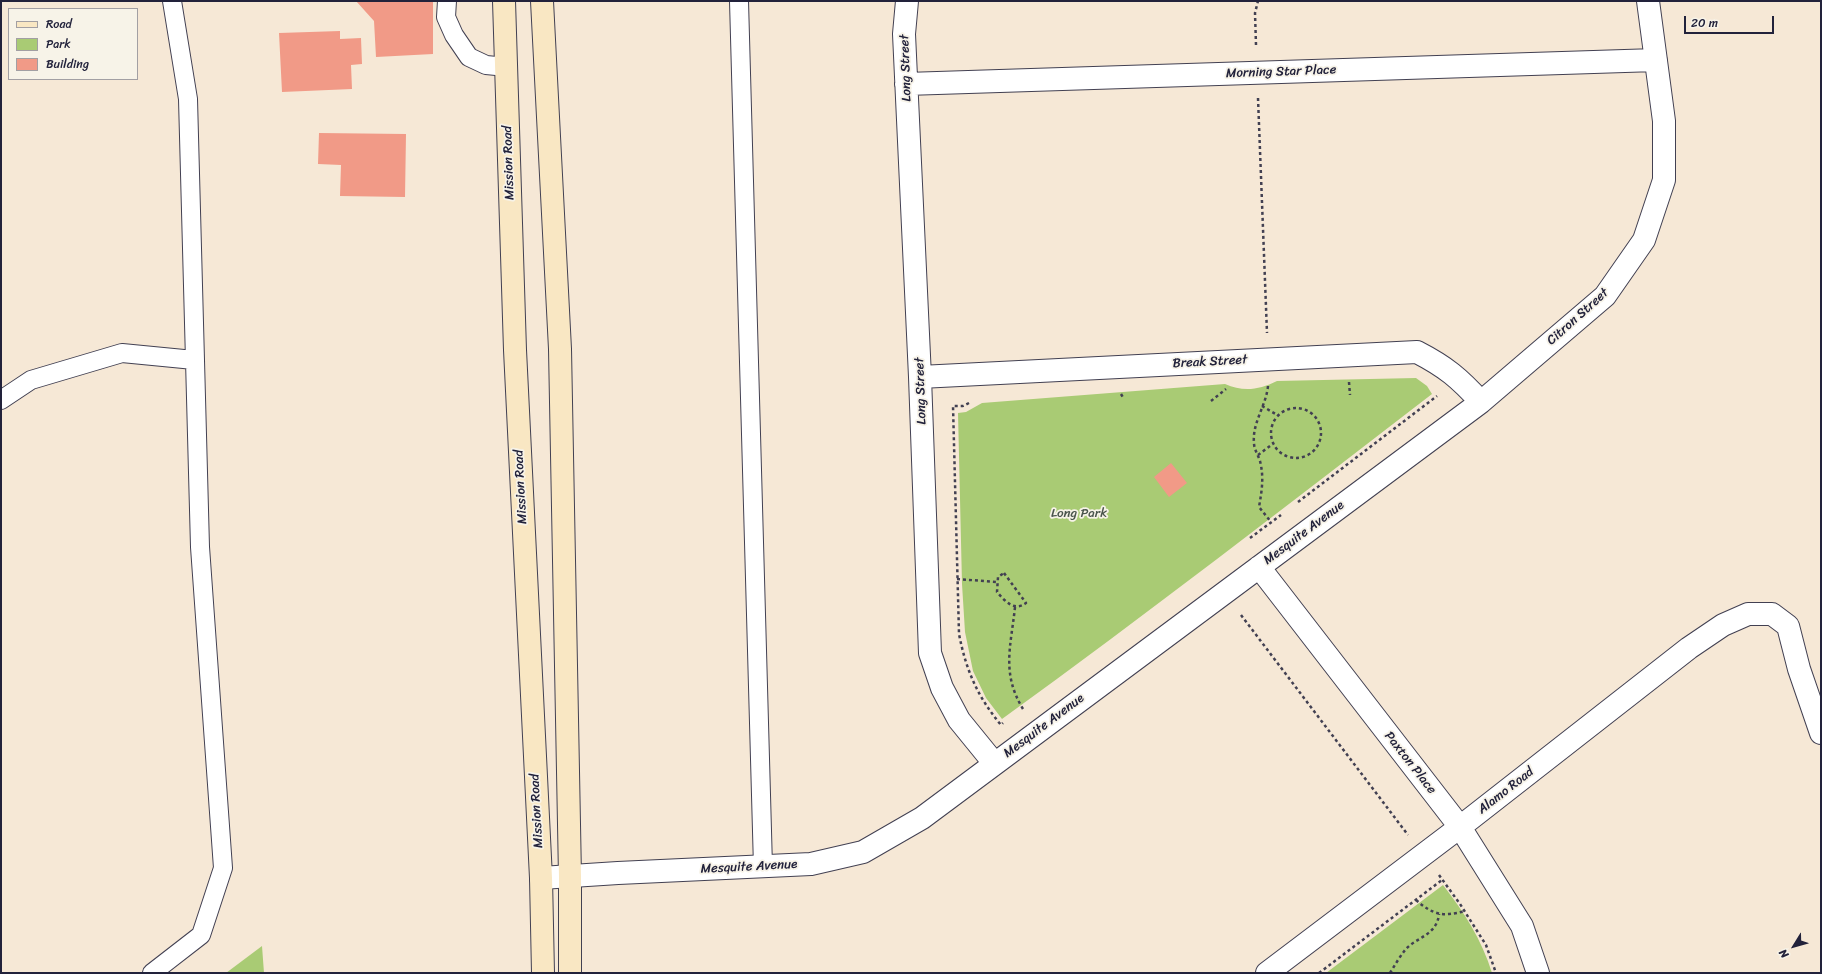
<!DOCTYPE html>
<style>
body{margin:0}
#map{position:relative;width:1822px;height:974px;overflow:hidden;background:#f6e8d6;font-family:Sriracha,sans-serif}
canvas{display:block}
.frame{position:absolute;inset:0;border:2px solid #22223b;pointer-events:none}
.legend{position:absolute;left:8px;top:8px;width:130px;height:72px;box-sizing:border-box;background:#f7f3e8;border:1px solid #a29fa3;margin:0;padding:5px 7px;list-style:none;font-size:12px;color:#22223b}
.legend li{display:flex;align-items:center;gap:8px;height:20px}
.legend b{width:20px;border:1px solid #a29fa3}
.north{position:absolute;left:1774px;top:926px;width:40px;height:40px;-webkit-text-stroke:3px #f7f3e8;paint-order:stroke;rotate:233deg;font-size:11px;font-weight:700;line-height:16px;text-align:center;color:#22223b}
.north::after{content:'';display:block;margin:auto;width:14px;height:18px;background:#22223b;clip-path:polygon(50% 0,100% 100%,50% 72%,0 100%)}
.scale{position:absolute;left:1684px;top:16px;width:90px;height:18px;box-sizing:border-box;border:2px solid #22223b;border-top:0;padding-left:5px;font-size:12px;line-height:14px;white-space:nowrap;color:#22223b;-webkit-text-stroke:3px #f7f3e8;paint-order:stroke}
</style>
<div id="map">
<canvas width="1822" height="974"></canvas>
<div class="frame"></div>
<ul class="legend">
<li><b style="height:5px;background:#f9e7c3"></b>Road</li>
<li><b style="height:11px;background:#a9cb74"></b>Park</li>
<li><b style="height:11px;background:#f19a87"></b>Building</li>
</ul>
<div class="north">N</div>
<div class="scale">20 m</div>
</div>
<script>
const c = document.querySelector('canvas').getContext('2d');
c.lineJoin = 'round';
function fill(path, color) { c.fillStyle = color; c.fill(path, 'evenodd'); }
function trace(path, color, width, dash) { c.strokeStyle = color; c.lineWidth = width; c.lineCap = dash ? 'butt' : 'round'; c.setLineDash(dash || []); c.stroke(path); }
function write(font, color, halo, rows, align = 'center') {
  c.font = font + ' Sriracha,sans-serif'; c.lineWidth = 3.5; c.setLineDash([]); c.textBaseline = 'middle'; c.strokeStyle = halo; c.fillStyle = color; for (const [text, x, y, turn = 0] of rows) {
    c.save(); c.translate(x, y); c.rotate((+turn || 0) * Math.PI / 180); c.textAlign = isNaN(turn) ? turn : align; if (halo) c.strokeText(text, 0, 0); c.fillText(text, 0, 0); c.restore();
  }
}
const green = new Path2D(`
 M1416,378L1427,386L1432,394C1289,504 1147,614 1002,719L986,698L973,671L965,632L962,584L958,413L966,412L982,403L1225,384C1243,392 1259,390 1277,381Z
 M1443,885C1464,912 1482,940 1492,973H1326Z
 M262,946L264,973H226Z`);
const building = new Path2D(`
 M356,1H433V54L376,57L374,21Z
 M340,31V39L361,38L362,64L351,65L352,89L282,92L279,33Z
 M319,133L406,134L405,197L340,196L341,165L318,164Z
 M1171,463L1187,483L1169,497L1154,477Z`);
const path = new Path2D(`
 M1256,45L1255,13L1258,1
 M1258,98L1267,333
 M1349,382L1350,395
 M1268,386C1266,406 1252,423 1254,443C1254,449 1258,455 1260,461C1264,477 1262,490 1259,507L1271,522
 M1121,394L1124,399
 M1211,401L1226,389
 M969,403L963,406H953L959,634C966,670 977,696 1001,725L1003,723
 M1262,406L1279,416
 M1271 433a25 25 0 1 1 50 0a25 25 0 1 1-50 0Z
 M1258,455L1274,443
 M1298,502L1437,396
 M1250,538L1281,515
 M1004,573L1026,603C1014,612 1005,601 997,592L998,577Z
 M957,579L997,582
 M1015,607C1011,646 1001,673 1023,709
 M1241,615L1408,835
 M1439,875L1460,904L1486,945L1496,973
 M1416,900C1433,915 1443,917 1465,911
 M1319,973L1442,880
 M1390,973C1395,965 1400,956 1406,949C1417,937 1437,935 1439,914`);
const lane = new Path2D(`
 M447,1L446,17L454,35L469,57L486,65L507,67
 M739,1L763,867
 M1,400L31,380L122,353L194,360
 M152,973L201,935L223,868L200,547L188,99L172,1`);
const street = new Path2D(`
 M907,1L904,34L920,377L930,653L942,688L959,720L994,763
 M906,84L1656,60
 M920,377L1417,352C1446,367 1459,378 1481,402
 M1259,567L1460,827L1522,926L1538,973
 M541,878L618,873L811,864L863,852L922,818L1481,402L1605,296L1644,240L1664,180V121L1648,1
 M1267,973L1460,827L1689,648L1723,625L1748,614H1772L1788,626L1799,669L1821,733`);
const secondary = new Path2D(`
 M504,1L515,350L541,878L543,973
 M542,1L560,349L570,877V973`);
const streetNames = [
 ["Long Street",906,68,-92],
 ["Morning Star Place",1281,72,-2],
 ["Mission Road",509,163,-92],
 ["Citron Street",1578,317,-42],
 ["Break Street",1210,362,-3],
 ["Long Street",921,391,-92],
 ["Mission Road",521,487,-93],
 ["Mesquite Avenue",1304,533,-37],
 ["Mesquite Avenue",1044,726,-37],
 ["Paxton Place",1410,763,52],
 ["Alamo Road",1506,791,-38],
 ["Mission Road",537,811,-93],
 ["Mesquite Avenue",749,867,-3]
];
const parkNames = [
 ["Long Park",1079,514]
];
fill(green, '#a9cb74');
fill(building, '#f19a87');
trace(lane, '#424052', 20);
trace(street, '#424052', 24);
trace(secondary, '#424052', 24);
trace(path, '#424052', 2.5, [3, 3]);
trace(lane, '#fff', 18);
trace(street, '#fff', 22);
trace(secondary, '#f9e7c3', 22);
write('13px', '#22223b', '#f7f3e8', streetNames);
write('13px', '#4a554c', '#f7f3e8', parkNames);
</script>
